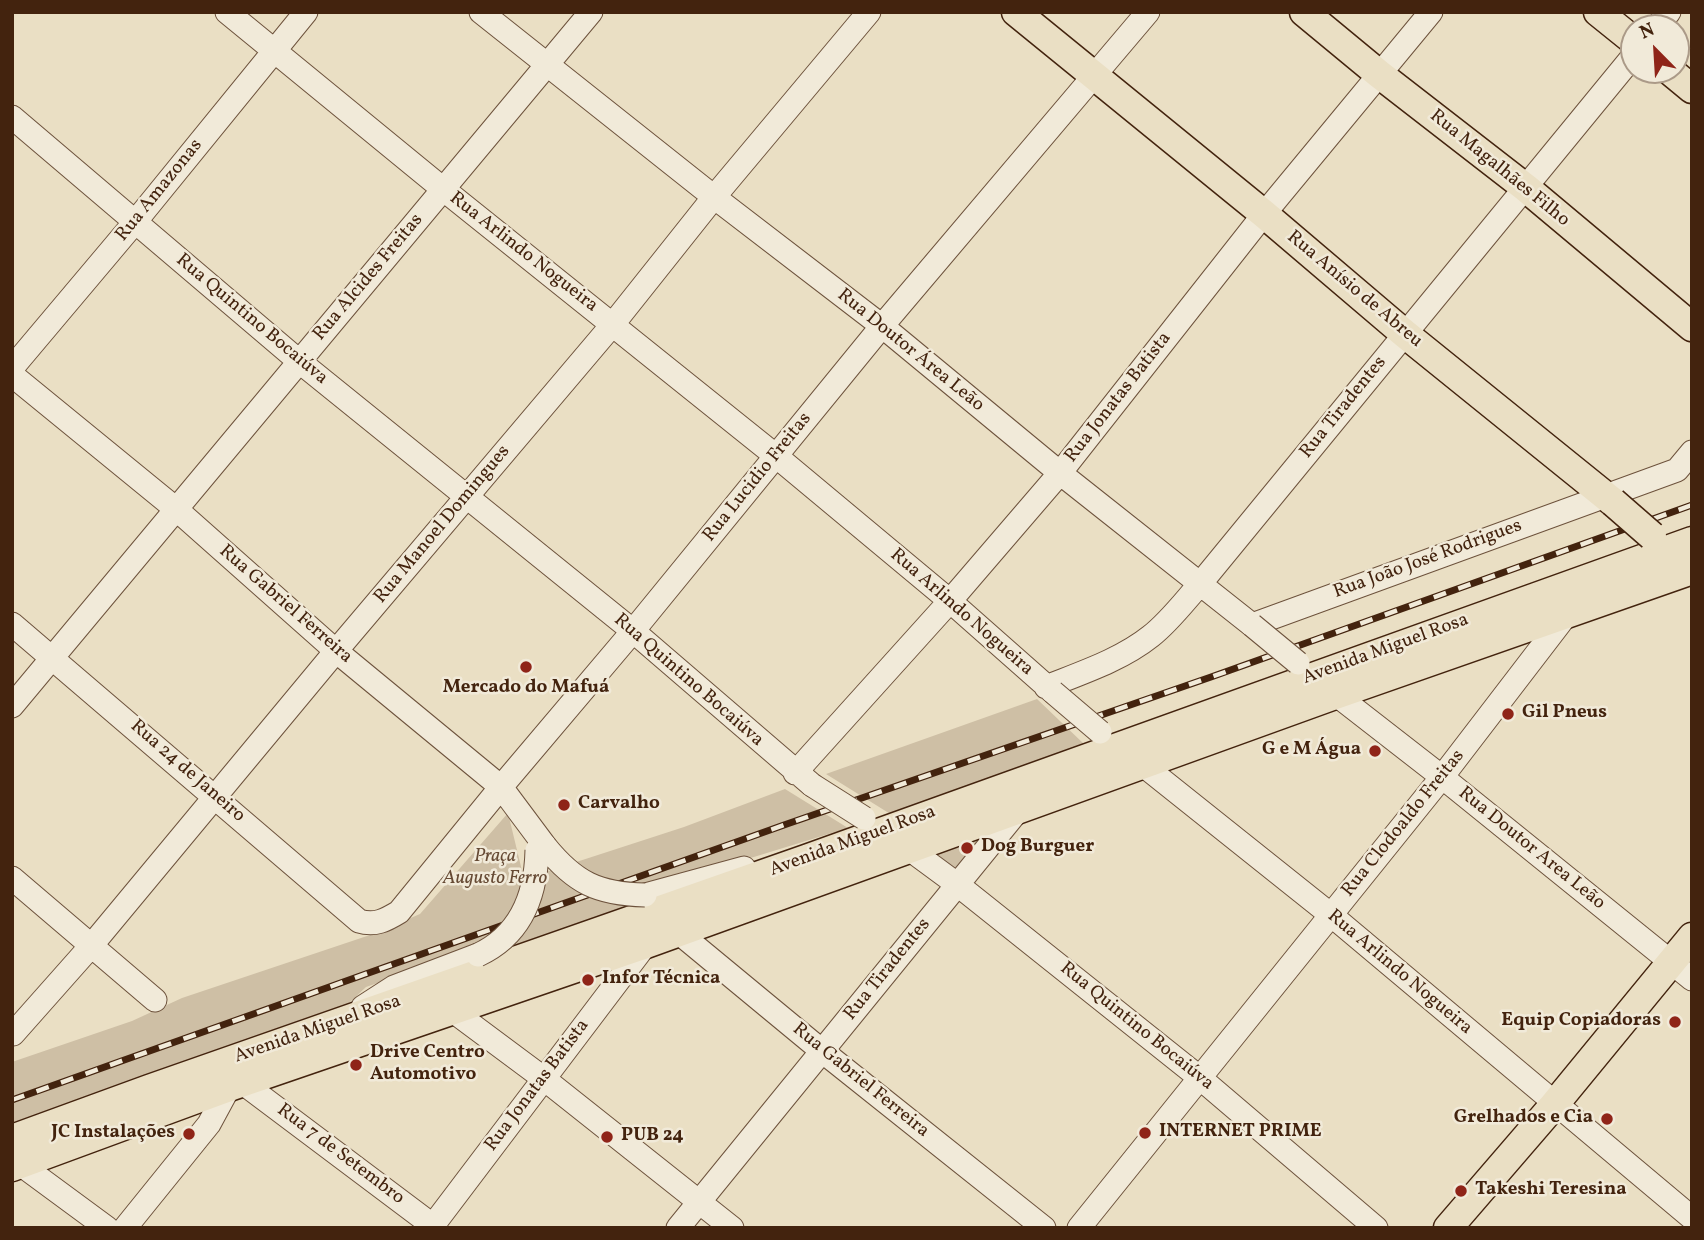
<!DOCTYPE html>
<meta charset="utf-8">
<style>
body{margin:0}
#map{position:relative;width:1704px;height:1240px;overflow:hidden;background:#eadfc4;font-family:Vollkorn,serif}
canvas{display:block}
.frame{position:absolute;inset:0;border:14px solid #43230e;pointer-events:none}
.north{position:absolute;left:1620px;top:14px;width:70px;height:70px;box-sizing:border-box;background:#f1ead9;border:2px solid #ab9a88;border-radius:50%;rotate:336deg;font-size:19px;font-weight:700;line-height:28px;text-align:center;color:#43230e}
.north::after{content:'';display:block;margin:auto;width:24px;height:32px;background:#8f2418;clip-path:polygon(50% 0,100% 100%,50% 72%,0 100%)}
</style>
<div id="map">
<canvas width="1704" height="1240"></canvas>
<div class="frame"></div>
<div class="north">N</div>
</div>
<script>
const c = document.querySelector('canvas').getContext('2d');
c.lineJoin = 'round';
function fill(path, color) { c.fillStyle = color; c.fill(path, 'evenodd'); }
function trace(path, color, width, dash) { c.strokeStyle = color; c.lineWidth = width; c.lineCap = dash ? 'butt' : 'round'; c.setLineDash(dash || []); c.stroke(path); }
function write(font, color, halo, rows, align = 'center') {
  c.font = font + ' Vollkorn,serif'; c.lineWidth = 5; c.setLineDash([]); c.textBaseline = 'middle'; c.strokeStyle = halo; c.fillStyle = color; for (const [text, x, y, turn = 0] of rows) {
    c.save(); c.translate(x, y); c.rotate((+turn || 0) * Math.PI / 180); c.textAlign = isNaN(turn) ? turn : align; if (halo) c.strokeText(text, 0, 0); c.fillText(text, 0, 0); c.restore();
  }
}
const green = new Path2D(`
 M1037,699L1084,744L892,815L826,774Z
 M785,789L848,828L663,885L639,888L627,906L499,955L483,947L366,987L346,1006L12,1125V1062L132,1021L182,998L373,934L420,914L508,813L524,879L684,827Z
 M979,834L983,838L956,874L934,852Z`);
const minor = new Path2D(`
 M227,12L443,189L776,456L950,601L1053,692
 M481,12L714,197L882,326L1060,473L1252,625L1677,470L1692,452
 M1656,28L1669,12
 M12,117L300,362L633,631L812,785
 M12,368L135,222L306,12
 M12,375L176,509L336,651L501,787L545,846
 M12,624L359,921C375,926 386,920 399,912L501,787L633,631L882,326L1148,12
 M1325,686L1442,777L1692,979
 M1046,687C1081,673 1121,660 1151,636C1169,622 1184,602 1200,584L1634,55
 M12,706L591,12
 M1133,757L1331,915L1692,1218
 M795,773L950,601L1060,473L1264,214L1431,12
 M897,840L958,885L1200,1078L1376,1228
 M12,878L155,1000
 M645,895L744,868
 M678,932L822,1051L1044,1228
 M363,1007L394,987L478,955
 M453,1011L543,1078L732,1228
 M13,1034L91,946L336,651L613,324L714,197L869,12
 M243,1083L436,1228
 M12,1158L107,1228
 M125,1228L209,1124L229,1087
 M431,1228L646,944
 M678,1228L1019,809
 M1079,1228L1442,777L1567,614`);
const major = new Path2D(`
 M1016,12L1264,214L1405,334L1613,502
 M1304,12L1379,74L1526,188L1692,327
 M1598,12L1634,41
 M1669,70L1692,89
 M12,1139L149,1089L806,859L1692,541
 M12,1167L229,1087L646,944L1335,695L1692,570
 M1448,1228L1554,1105L1692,937`);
const rail = new Path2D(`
 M12,1100L784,825L1211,677L1692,505`);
const minorBridge = new Path2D(`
 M1252,625L1298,663
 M1053,692L1100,732
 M812,785L864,818
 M545,846C575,883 598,894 645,895
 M478,955C521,935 536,895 537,850`);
const majorBridge = new Path2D(`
 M1613,502L1652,536`);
const markers = [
 [526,667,7,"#8f2418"],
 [1508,714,7,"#8f2418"],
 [1375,751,7,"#8f2418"],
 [564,805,7,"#8f2418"],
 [967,848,7,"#8f2418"],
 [588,980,7,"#8f2418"],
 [1675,1022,7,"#8f2418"],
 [356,1065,7,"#8f2418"],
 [1607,1119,7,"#8f2418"],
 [1145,1133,7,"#8f2418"],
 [189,1134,7,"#8f2418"],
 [607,1137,7,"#8f2418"],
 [1461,1191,7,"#8f2418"]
];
const streetNames = [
 ["Rua Magalhães Filho",1499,169,39],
 ["Rua Amazonas",160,191,-51],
 ["Rua Arlindo Nogueira",523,253,38],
 ["Rua Alcides Freitas",369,278,-50],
 ["Rua Anísio de Abreu",1354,290,40],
 ["Rua Quintino Bocaiúva",251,320,40],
 ["Rua Doutor Área Leão",910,351,39],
 ["Rua Jonatas Batista",1119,398,-52],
 ["Rua Tiradentes",1344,408,-51],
 ["Rua Lucidio Freitas",758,478,-51],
 ["Rua Manoel Domingues",443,525,-50],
 ["Rua João José Rodrigues",1428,560,-20],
 ["Rua Gabriel Ferreira",285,605,41],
 ["Rua Arlindo Nogueira",961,613,41],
 ["Avenida Miguel Rosa",1386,650,-20],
 ["Rua Quintino Bocaiúva",688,681,41],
 ["Rua 24 de Janeiro",187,772,41],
 ["Rua Clodoaldo Freitas",1404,824,-51],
 ["Avenida Miguel Rosa",853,842,-20],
 ["Rua Doutor Area Leão",1531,849,39],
 ["Rua Tiradentes",888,970,-51],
 ["Rua Arlindo Nogueira",1399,973,40],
 ["Rua Quintino Bocaiúva",1136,1027,39],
 ["Avenida Miguel Rosa",318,1030,-19],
 ["Rua Gabriel Ferreira",860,1081,39],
 ["Rua Jonatas Batista",538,1086,-53],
 ["Rua 7 de Setembro",340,1155,37]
];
const poiNames = [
 ["Mercado do Mafuá",526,689,"center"],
 ["Gil Pneus",1522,714],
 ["G e M Água",1361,751,"right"],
 ["Carvalho",578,805],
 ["Dog Burguer",981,848],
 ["Infor Técnica",602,980],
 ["Equip Copiadoras",1661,1022,"right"],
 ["Drive Centro",370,1054],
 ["Automotivo",370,1076],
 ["Grelhados e Cia",1593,1119,"right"],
 ["INTERNET PRIME",1159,1133],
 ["JC Instalações",175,1134,"right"],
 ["PUB 24",621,1137],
 ["Takeshi Teresina",1475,1191]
];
const parkNames = [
 ["Praça",495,858],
 ["Augusto Ferro",495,880]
];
fill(green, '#cebfa5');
trace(minor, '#6d523c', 25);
trace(major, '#43230e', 31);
trace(minor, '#f1ead9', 23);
trace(major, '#eadfc4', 28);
trace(rail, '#43230e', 7);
trace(rail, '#f1ead9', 4.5, [13]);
trace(minorBridge, '#6d523c', 25, []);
trace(majorBridge, '#43230e', 31, []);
trace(minorBridge, '#f1ead9', 23);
trace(majorBridge, '#eadfc4', 28);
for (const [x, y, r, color] of markers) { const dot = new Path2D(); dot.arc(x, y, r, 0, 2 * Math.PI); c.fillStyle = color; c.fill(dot); trace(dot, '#f1ead9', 2.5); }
write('19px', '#43230e', '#f1ead9', streetNames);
write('bold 19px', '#43230e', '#f1ead9', poiNames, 'left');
write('italic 19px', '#664a34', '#f1ead9', parkNames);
</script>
